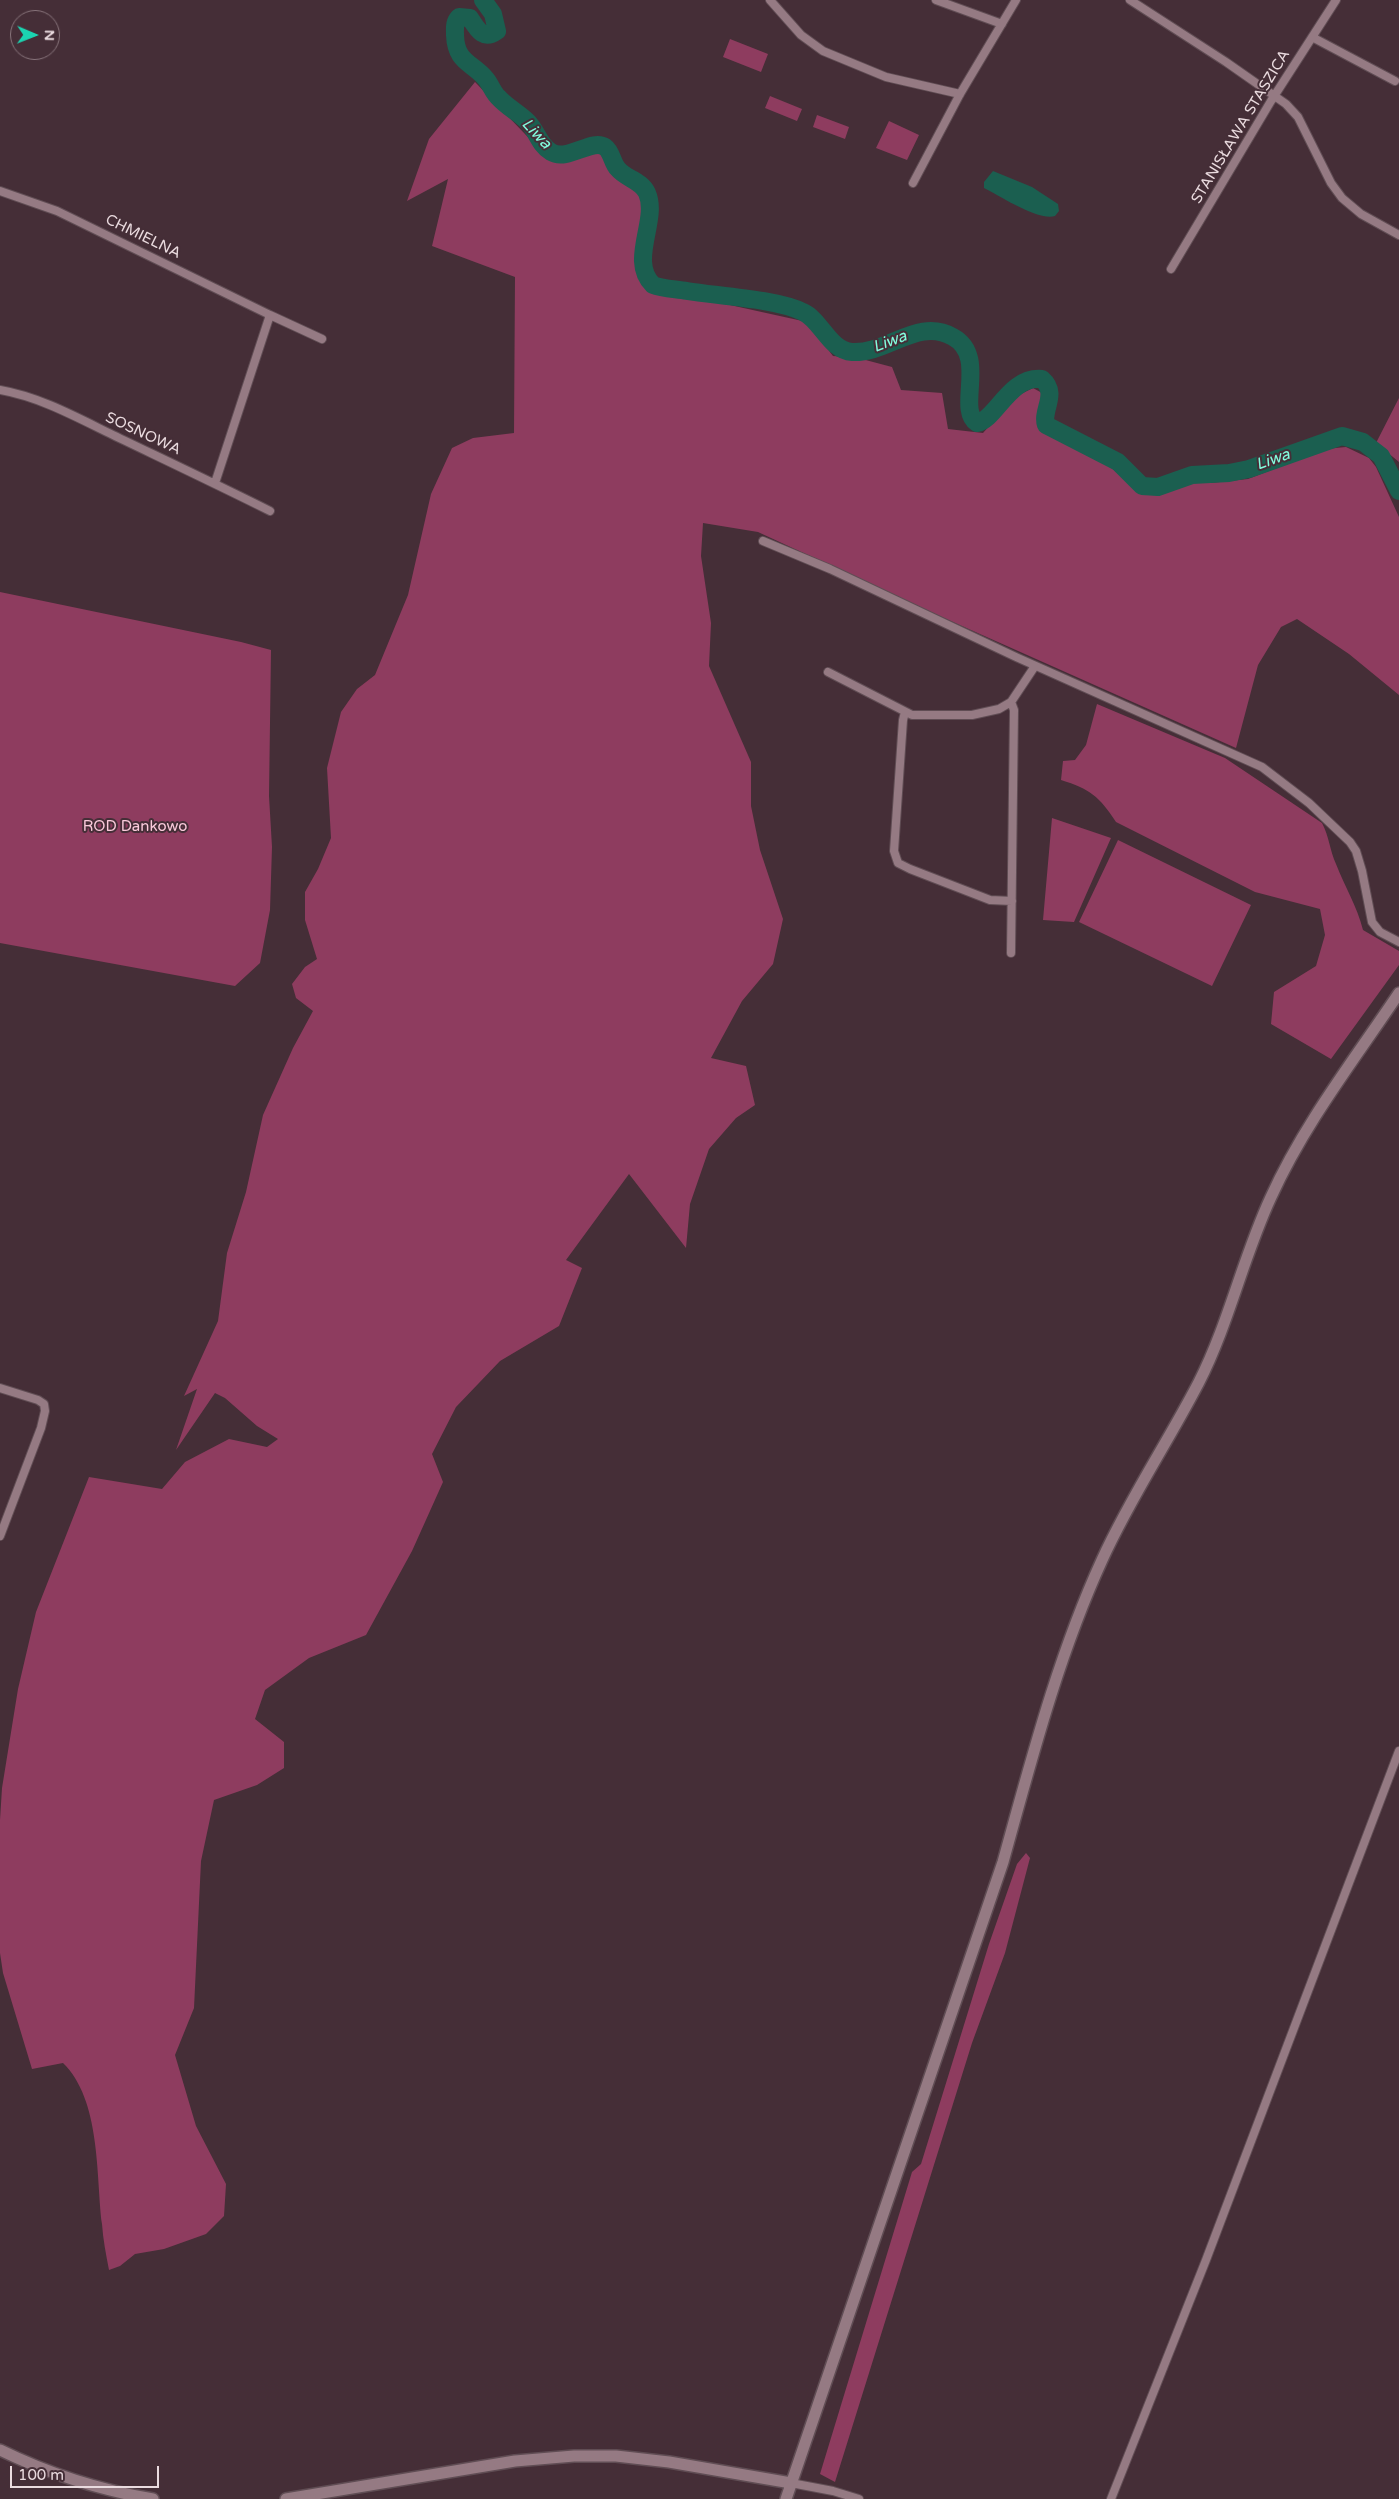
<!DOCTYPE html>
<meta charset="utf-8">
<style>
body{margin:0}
#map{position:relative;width:1399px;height:2499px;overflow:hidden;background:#452e37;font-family:"Varela Round",sans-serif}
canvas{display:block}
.north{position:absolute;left:10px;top:10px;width:50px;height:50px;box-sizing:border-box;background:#452e37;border:1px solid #87737a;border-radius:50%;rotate:91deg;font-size:14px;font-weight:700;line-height:20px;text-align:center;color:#eadbdf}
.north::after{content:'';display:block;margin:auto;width:18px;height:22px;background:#1bd5b1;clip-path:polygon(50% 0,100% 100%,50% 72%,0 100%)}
.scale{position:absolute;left:10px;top:2466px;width:149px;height:22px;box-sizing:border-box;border:2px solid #eadbdf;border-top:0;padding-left:6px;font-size:15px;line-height:18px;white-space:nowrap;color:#eadbdf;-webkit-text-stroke:4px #452e37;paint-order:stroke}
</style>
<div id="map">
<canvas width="1399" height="2499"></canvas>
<div class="north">N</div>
<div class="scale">100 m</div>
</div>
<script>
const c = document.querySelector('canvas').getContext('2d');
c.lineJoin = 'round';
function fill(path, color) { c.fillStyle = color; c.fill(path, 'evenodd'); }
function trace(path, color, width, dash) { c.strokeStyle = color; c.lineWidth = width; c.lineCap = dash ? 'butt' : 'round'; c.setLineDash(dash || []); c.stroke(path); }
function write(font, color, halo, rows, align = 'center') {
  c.font = font + ' "Varela Round",sans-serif'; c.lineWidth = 4; c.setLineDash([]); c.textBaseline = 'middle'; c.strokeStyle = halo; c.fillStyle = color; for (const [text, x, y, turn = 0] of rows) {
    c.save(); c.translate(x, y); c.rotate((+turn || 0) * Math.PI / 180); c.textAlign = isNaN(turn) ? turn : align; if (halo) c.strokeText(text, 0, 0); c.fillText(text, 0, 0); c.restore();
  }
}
const green = new Path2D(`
 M730,39L768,54L761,72L723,57Z
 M475,82L549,159L599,149L616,177L637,188L644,208L636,253L644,282L671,292L807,322L833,356L858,358L892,367L901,390L942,393L948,429L983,433L1015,397L1033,388L1042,393L1037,422L1073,446L1108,465L1134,487L1168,490L1189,481L1210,483L1248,479L1326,449L1346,447L1369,458L1376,467L1399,517V695L1349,654L1297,619L1281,627L1258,665L1236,748L944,618L758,532L703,523L701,556L711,623L709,666L751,762V806L760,850L783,919L773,964L742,1001L711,1058L746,1066L755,1105L736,1118L709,1149L690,1204L686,1248L629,1174L566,1260L582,1268L559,1326L500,1361L456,1407L432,1454L443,1482L412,1551L366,1635L309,1658L265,1690L255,1719L284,1742V1768L257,1785L214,1800L201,1861L194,2008L175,2055L196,2126L226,2184L224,2216L206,2234L164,2249L135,2254L120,2266L109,2270C106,2255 103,2239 102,2224C96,2175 101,2100 63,2063L32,2069L3,1973L0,1953V1820L2,1788L18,1689L36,1612L89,1477L162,1489L185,1462L229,1439L267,1447L278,1439L257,1426L225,1398L215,1393L176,1450L197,1389L184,1396L218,1321L227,1253L246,1192L263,1115L293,1048L313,1011L296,998L292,984L305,967L317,959L305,920V892L318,869L331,838L327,768L341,712L357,689L375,675L396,624L408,595L431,494L452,448L473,438L514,433L515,277L432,246L448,179L407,201L429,139Z
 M770,96L802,109L797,121L765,108Z
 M817,115L849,127L845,139L813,127Z
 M889,121L919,135L907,160L876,148Z
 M1399,398V462L1376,443Z
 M0,592L241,642L271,650L269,796L272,847L270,910L260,963L235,986L0,943Z
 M1097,704L1225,758L1322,823C1329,836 1330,851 1336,864C1345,887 1357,906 1363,930L1399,951V965L1331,1059L1271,1024L1274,992L1316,966L1325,935L1320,909L1255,892L1116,822C1099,796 1090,789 1061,780L1063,761L1075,760L1086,745Z
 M1052,818L1111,838L1074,922L1043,920Z
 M1118,840L1251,905L1212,986L1079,922Z
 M1026,1853L1030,1858L1005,1953L972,2043L835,2482L820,2474L912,2172L921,2164L989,1944L1017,1864Z`);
const water = new Path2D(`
 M993,171L1032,187L1058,204L1059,211L1055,216C1038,221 1000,196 984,188V182Z`);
const river = new Path2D(`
 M483,0L493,14L497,31C483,41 477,29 470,18L459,17C454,22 455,28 455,35C456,63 472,62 486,79C491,85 493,93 499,98C507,107 519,113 528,122C537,131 539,145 551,152C568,162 592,138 605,147C612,152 612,163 618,169C626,179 641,180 647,193C659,220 628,261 653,285C663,289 676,289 687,291C718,296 776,299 803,312C821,320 830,351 852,352C888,354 918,317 953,337C988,356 956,409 977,423C996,420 1009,376 1042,379C1059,394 1041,410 1046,425L1118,462L1142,486L1158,487L1192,475L1229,473L1249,469L1342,436L1363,442L1381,456L1399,491`);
const street = new Path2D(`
 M770,0L801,35L823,51L886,77L960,94
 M936,0L1002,24
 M1130,0L1226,62L1286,104L1298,117L1331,183L1342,198L1361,214L1399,235
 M1312,37L1395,81
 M913,183L960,94L1016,0
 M0,191L57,211L270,315L215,483
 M1171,269L1271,101L1336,0
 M270,315L322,339
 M0,390C40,397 76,417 113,435C165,460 218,485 270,511
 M763,541L830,569L1016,657L1262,767L1309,803L1350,842L1356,851L1362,871L1372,922L1380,932L1399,942
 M828,672L912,715H972L999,709L1011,702L1035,666
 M905,712L903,720L894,851L898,863L910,869L990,900L1012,901
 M1011,953L1014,710L1011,702
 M0,1388L38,1400L44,1404L45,1411L41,1428L0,1536
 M791,2483L833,2491L859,2499
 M1111,2499L1206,2260L1399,1751`);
const secondary = new Path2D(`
 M0,2450C49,2474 99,2490 153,2499
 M286,2499L515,2461L574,2456H616L669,2462L791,2483
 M786,2499L1003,1862C1031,1761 1058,1656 1102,1560C1130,1498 1168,1442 1199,1382C1229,1323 1243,1257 1271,1197C1304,1124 1354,1060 1399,993`);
const streetNames = [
 ["STANISŁAWA STASZICA",1241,127,-59],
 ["CHMIELNA",143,237,26],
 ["SOSNOWA",143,434,25]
];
const parkNames = [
 ["ROD Dankowo",135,827]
];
const waterNames = [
 ["Liwa",536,134,47],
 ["Liwa",890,342,-21],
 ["Liwa",1273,460,-19]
];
fill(green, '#8e3c5f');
fill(water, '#1b5f50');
trace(river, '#1b5f50', 18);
trace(street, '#604d54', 10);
trace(secondary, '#604d54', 14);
trace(street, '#957a83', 8);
trace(secondary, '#957a83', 11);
write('15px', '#eadbdf', '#452e37', streetNames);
write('15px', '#fbcadb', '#452e37', parkNames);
write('italic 16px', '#82fdde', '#452e37', waterNames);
</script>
